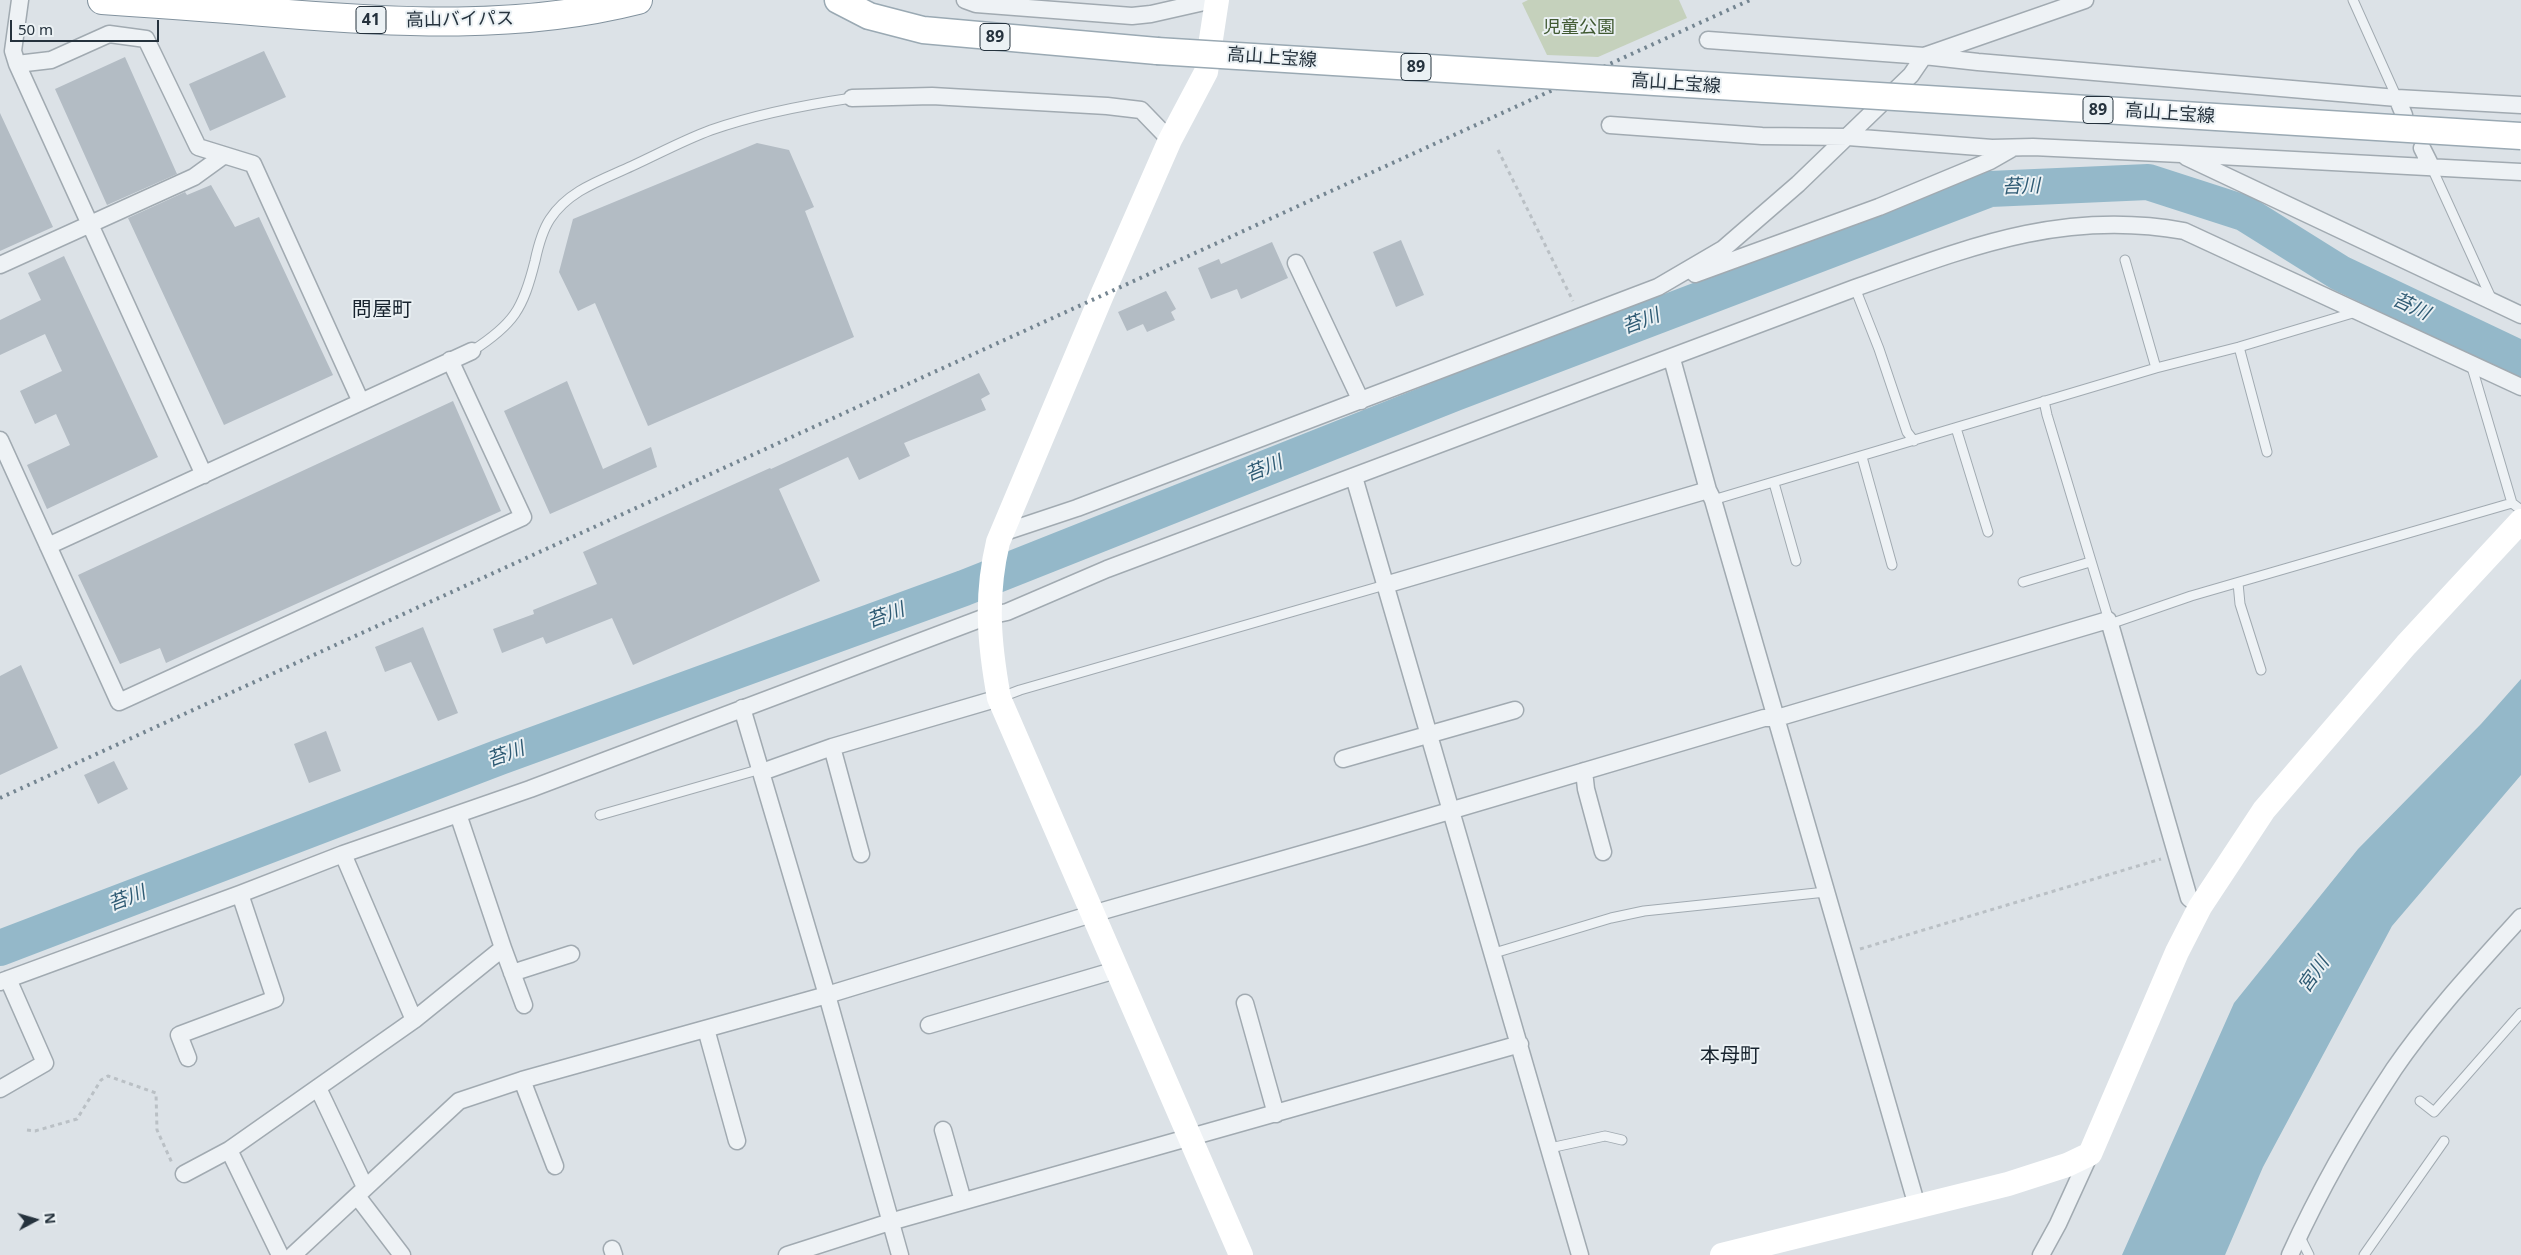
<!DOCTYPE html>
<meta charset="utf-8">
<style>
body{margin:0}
#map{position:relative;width:2521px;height:1255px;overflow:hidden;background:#dce2e7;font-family:"Noto Sans",sans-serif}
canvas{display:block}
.north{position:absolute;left:10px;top:1195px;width:50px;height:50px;-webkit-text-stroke:4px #ebf1f4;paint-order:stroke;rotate:84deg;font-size:14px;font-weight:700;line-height:20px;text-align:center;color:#25323d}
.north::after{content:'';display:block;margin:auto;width:18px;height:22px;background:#25323d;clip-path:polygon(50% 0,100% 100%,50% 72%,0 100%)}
.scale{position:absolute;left:10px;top:20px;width:149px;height:22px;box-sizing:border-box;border:2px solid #25323d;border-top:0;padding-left:6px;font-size:15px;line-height:18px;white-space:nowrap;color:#25323d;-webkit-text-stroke:4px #ebf1f4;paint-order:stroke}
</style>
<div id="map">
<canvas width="2521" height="1255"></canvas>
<div class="north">N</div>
<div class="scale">50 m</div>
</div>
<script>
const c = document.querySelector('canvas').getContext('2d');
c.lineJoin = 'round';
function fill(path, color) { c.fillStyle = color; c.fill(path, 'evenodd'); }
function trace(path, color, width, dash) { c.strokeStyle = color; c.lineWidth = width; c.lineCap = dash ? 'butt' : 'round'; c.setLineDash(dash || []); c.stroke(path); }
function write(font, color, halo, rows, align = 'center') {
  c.font = font + ' "Noto Sans","Noto Sans JP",sans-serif'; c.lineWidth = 4; c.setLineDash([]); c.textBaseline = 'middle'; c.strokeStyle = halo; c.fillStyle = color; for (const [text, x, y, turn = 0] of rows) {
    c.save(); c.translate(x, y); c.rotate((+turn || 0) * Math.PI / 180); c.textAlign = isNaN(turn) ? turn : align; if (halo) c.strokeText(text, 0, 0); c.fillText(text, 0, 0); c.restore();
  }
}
const green = new Path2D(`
 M1528,0H1679L1687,18L1598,57L1547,55L1522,3Z`);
const water = new Path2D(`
 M2521,679V775L2392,926L2263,1167L2225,1255H2122L2234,1003L2358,849L2481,724Z`);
const river = new Path2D(`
 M0,948L500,757L964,588L1455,393L1990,189L2148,182L2244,213L2340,273L2521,359`);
const building = new Path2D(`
 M264,51L286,97L210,131L189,84Z
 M125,57L177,174L107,205L55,89Z
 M0,113L53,227L0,251Z
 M757,143L789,150L814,207L805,211L854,337L648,426L595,303L578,311L559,272L573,219Z
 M211,185L235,227L259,217L333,375L224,425L128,218L185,192L187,195Z
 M1401,240L1424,295L1396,307L1373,252Z
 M1272,242L1288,278L1241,299L1237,289L1211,299L1198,268L1219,259L1221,264Z
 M64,256L158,457L47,509L27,465L70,445L56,414L35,424L20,391L62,371L45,334L0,355V320L41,300L28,273Z
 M1166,291L1176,309L1171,312L1175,320L1147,332L1143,324L1127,331L1118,312Z
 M979,373L990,394L981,399L986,410L904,443L910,456L859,480L848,457L779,489L820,581L633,665L612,618L546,644L543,637L502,653L493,629L534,614L533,610L597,584L583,552L770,468L771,469Z
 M567,381L603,469L651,447L657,467L550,514L504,411Z
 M453,401L501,511L166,663L160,648L120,664L78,575Z
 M423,627L458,713L438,721L411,662L385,672L375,647Z
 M21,665L58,748L0,775V676Z
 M326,731L341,771L309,783L294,744Z
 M114,761L128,789L98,804L84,775Z`);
const path = new Path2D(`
 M1498,150L1573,301
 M1860,949L2161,859
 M27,1130L35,1131L77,1119L101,1080L108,1076L156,1093L157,1130L172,1163`);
const lane = new Path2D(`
 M2353,0L2397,98
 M2431,166L2492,300
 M2125,260L2156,368
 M1855,288L1879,349L1907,432L1914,441
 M2239,347L2267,452
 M472,351C514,324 523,309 535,261C538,247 542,231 550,219C569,190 602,180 632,166C658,154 684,140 711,130C757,114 804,105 852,98
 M2471,364L2512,503L2521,510
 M2044,401L2047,415L2110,624L2191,596L2512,503
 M1956,428L1988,532
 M1862,457L1892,565
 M1774,483L1796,561
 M1713,500L2156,368L2239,347L2356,312
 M2023,582L2090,562
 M2238,583L2240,604L2261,670
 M999,698L1020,690L1385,585
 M600,815L761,769
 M1491,954L1611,918L1644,911L1826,892
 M2420,1101L2434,1112L2521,1013
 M1550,1148L1605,1136L1622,1140
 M2299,1235L2309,1255
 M2364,1255L2444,1141`);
const street = new Path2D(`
 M20,0L13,51L17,64L204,475
 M965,0L976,4L1132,16L1151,14L1213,0
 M1708,40L1924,56L1978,62L2397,98L2521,105
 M17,64L51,60L109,34L146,39L198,147L253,164L361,402
 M852,98L932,96L1107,106L1141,110L1170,140
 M2397,98L2404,115
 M1610,125L1762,136L1848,137L1992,148L2033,147L2181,154L2521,172
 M2422,148L2431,166
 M2186,157L2521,315
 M1296,263L1361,401
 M0,265L194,177L223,156
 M1695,274L1879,207L1990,161L2011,149
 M1672,359L1708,490L1713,500L1917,1206
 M0,440L119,702L523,517L450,360
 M1354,477L1580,1255
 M1002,533L1077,508L1658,287L1723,249L1798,184L1911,75L1924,56L2085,0
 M48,546L472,351
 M1385,585L1708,490
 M2110,624L2189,898L2200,907
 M742,708L827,995L900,1255
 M832,747L861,854
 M1343,759L1515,710
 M1584,771L1586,789L1603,852
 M762,772L832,747L999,698
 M343,854L414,1020
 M503,948L524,1005
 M512,973L571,954
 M0,982L240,894L343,854L530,789L988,616L1007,612L1107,569L1855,288C1967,248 2062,209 2184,231L2521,387
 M1245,1003L1276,1114
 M929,1025L1116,970
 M706,1029L737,1141
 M188,1058L179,1035L275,999L240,894
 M522,1080L555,1166
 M318,1088L365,1187
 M0,1089L45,1063L8,979
 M943,1130L963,1201
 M184,1174L229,1150
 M357,1196L402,1255
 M612,1249L614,1255
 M280,1255L229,1150L414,1020L503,948L458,814
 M293,1255L459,1101L522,1080L827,995L1092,914L1365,836L1764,718H1777L2108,620
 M787,1255L890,1222L1520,1044
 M2041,1255L2058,1224L2090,1154
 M2290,1255C2319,1191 2355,1128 2394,1069C2431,1015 2477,966 2521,917`);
const secondary = new Path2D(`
 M1217,0L1206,72L1170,140L1102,295L998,542C985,597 989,643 999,698L1241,1255
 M1722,1255L2008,1184L2067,1165L2090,1154L2177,952L2200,907L2264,810L2406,645L2521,521`);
const primary = new Path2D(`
 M838,0L869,16L923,30L1157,51`);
const highway = new Path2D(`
 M102,0C160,4 218,8 276,13C397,23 520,30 638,0`);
const rail = new Path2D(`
 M0,798L1750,0`);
const primaryBridge = new Path2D(`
 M1157,51L2521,136`);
const shields = [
 [371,20,30],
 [995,37,30],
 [1416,67,30],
 [2098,110,30]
];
const shieldNames = [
 ["41",371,20],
 ["89",995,37],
 ["89",1416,67],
 ["89",2098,110]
];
const streetNames = [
 ["高山バイパス",460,20,-1],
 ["高山上宝線",1272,58,4],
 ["高山上宝線",1676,84,4],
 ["高山上宝線",2170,114,4]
];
const parkNames = [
 ["児童公園",1579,28]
];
const waterNames = [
 ["苔川",2021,187,-2],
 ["苔川",2411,307,25],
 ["苔川",1641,322,-21],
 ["苔川",1264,469,-22],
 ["苔川",886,616,-20],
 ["苔川",506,755,-20],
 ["苔川",127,899,-21],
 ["宮川",2314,975,-55]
];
const quarterNames = [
 ["問屋町",382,310],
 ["本母町",1730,1056]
];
fill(green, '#c5d1bc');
fill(water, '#94b8c9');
trace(river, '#94b8c9', 36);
fill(building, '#b3bcc4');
trace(lane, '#a1aab1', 11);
trace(street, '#a1aab1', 19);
trace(primary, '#9aa9b3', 29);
trace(highway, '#82929e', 30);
trace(path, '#bac0c5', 3, [4, 4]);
trace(lane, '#eef2f5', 9);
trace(street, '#eef2f5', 16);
trace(secondary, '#fff', 24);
trace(primary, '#fff', 26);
trace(highway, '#fff', 28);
trace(rail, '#748591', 4, [2.5, 5]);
trace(primaryBridge, '#9aa9b3', 29, []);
trace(primaryBridge, '#fff', 26);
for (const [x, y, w] of shields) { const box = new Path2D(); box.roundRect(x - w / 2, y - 13.5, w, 27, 4); c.fillStyle = '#ebf1f4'; c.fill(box); trace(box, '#25323d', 1); }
write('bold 16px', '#25323d', null, shieldNames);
write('18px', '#25323d', '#ebf1f4', streetNames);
write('18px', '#415a32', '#ebf1f4', parkNames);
write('italic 19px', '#2e5a73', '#ebf1f4', waterNames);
write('20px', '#17232e', '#ebf1f4', quarterNames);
</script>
